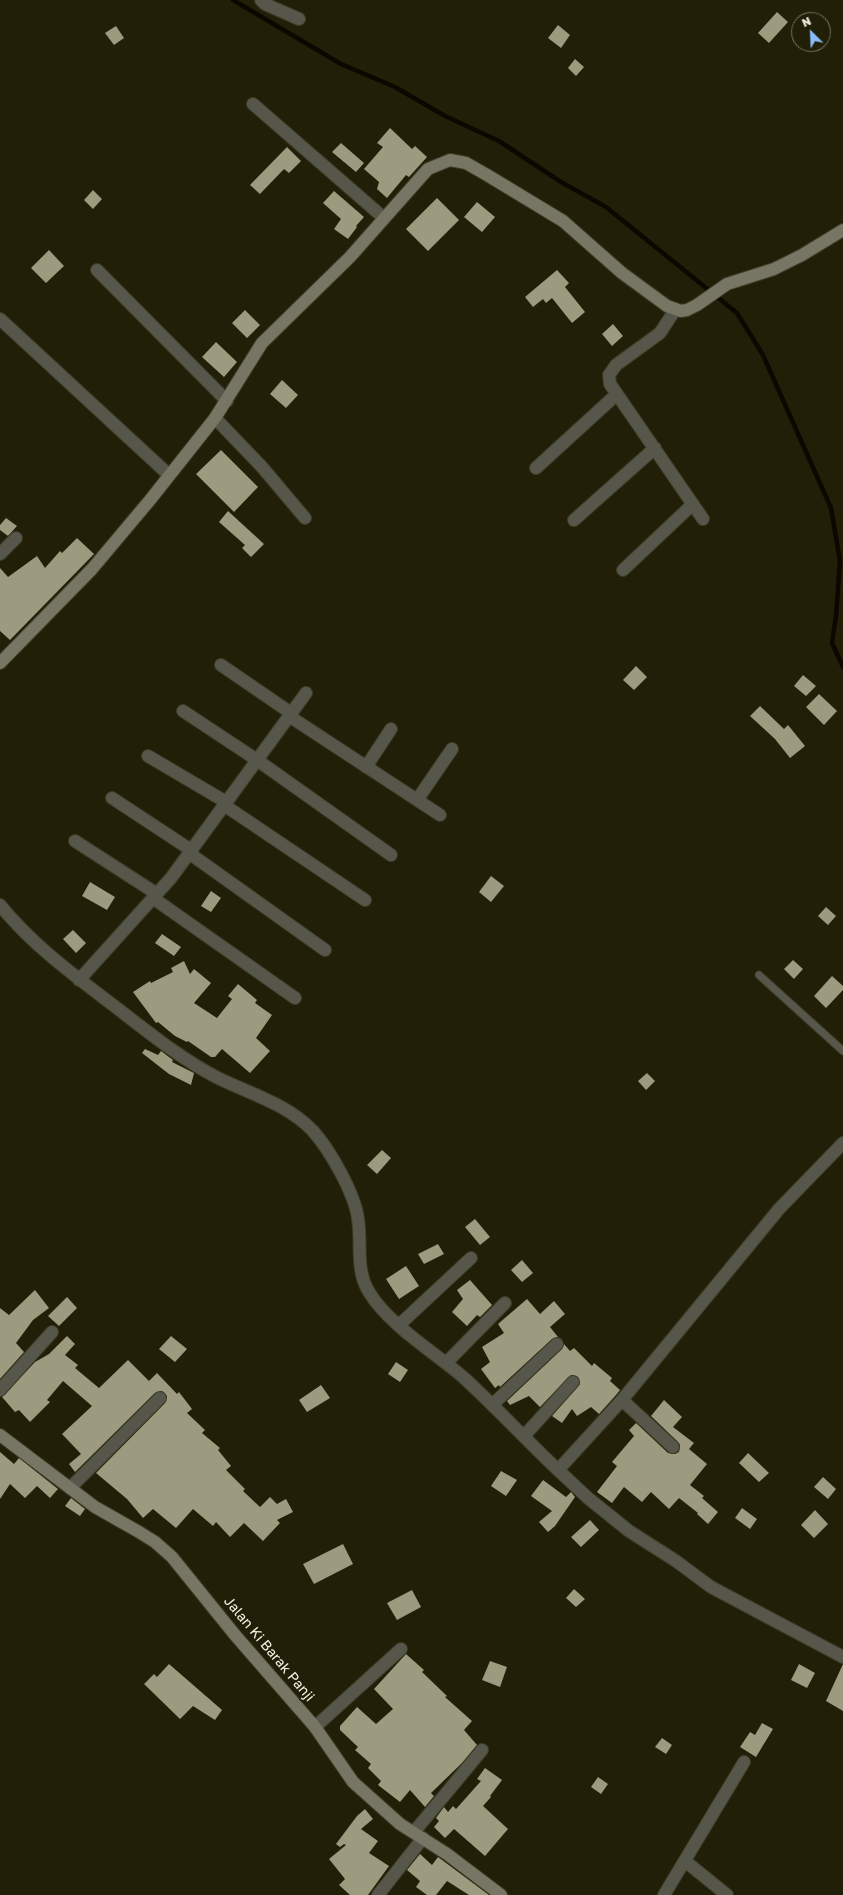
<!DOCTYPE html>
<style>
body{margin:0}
#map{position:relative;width:843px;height:1895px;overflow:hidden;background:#211f07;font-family:"Golos Text",sans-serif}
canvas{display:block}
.north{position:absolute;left:791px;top:12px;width:40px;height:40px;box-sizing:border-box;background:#211f07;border:1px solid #75745f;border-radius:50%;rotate:336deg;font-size:11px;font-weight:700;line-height:16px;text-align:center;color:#f3f3e4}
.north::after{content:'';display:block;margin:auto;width:14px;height:18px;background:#87bbfb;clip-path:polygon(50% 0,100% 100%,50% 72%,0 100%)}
</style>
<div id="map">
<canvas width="843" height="1895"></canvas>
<div class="north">N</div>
</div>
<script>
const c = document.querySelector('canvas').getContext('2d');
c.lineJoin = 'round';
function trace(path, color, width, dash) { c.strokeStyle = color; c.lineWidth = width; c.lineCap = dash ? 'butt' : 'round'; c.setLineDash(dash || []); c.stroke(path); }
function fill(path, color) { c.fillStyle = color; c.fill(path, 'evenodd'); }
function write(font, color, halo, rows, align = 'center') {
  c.font = font + ' "Golos Text",sans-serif'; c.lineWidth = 4; c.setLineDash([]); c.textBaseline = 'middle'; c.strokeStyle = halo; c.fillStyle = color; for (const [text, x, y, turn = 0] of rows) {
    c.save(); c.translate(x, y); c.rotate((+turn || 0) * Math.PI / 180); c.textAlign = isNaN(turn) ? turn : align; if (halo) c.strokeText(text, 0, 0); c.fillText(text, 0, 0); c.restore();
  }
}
const stream = new Path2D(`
 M233,0L341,64L395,87L445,116L499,141L561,182L606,207L737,313L763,355L831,508L840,561L836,616L832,643L843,667`);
const building = new Path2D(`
 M777,12L788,22L769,43L758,33Z
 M558,25L570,35L561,48L548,38Z
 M116,26L124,38L114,45L105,33Z
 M575,59L584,67L576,76L568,68Z
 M390,128L412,149L415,146L427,157L409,177L406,175L387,198L377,189L379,182L364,169L383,147L377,143Z
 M341,143L364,163L356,172L332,152Z
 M287,147L301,161L289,173L284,169L260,194L250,185Z
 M93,190L102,199L93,209L84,200Z
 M334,191L364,217L356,226L357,227L348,239L334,229L341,219L323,203Z
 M437,198L459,220L428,251L406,229Z
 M477,202L495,217L482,232L464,217Z
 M49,250L64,266L46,283L31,268Z
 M557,270L569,283L565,287L585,312L572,323L552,298L546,303L543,299L533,307L525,297Z
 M245,310L260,325L247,338L232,323Z
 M613,324L623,336L612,346L602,334Z
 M216,342L237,362L224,377L202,357Z
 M282,380L298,395L286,408L270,394Z
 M221,450L258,487L234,512L196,474Z
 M228,511L264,544L251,557L242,548L245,545L219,522Z
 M6,518L17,526L8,536L0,530V525Z
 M77,538L94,554L10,640L0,631V568L8,577L37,556L45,568L60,551L62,553Z
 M636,666L647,677L634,690L623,680Z
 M803,675L816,686L806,696L794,686Z
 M819,694L837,711L824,725L806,707Z
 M760,706L784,729L788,725L805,746L790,758L775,739L750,716Z
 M491,876L504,886L491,902L479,892Z
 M90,882L115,897L107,910L82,896Z
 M211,891L221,898L211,912L201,906Z
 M826,907L836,916L828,925L818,916Z
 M73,930L86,943L76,953L63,939Z
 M162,934L181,947L174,956L155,943Z
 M793,960L803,969L794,979L784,969Z
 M184,961L190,974L194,969L211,983L194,1003L217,1018L232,999L228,996L238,984L257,1000L255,1003L272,1015L256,1038L270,1051L250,1073L222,1049L215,1057H211L188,1041L187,1042L175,1036L158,1022L156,1023L133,992L150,981L151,983L173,972L171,968Z
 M832,976L843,986V990L826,1008L814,996Z
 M145,1049L158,1055L161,1051L173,1060L172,1062L194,1073L191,1085L169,1074L142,1053Z
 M647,1073L655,1081L646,1090L638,1081Z
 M382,1150L391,1158L377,1174L367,1165Z
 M475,1219L490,1237L480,1245L465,1227Z
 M438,1244L444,1254L424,1264L418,1254Z
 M522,1260L533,1273L522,1282L511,1270Z
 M406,1266L419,1286L399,1299L386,1279Z
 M470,1280L492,1305L480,1317L477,1315L467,1326L452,1312L463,1299L457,1290Z
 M35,1290L49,1308L33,1320L16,1343L24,1352L0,1379V1308L9,1315Z
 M67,1297L77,1308L59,1326L48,1316Z
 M527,1299L540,1314L554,1301L565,1314L550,1327L558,1337L552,1339L500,1387L499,1385L495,1388L481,1369L490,1362L482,1347L504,1333L498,1324Z
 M67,1336L75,1344L65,1355L78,1365L75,1368L99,1388L128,1360L149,1381L157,1373L177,1394L179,1392L192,1409L187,1413L205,1430L202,1433L220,1448L218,1450L231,1466L226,1470L245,1489L243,1491L260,1507L270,1497L277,1504L286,1499L293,1512L277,1520L280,1523L263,1541L244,1523L230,1537L216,1522L213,1526L193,1509L176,1528L153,1509L143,1518L127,1499L96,1473L165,1403L167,1396L162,1391L155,1393L75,1472L69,1464L81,1454L62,1434L92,1406L63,1381L47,1400L50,1402L30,1422L19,1410L15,1412L2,1397L35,1362L49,1354Z
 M171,1336L187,1349L175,1362L159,1349Z
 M564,1344L570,1351L574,1348L592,1366L594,1363L612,1378L610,1381L620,1390L616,1395L599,1414L591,1407L577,1416L572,1409L562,1423L552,1416L580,1384L578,1377L571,1375L540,1407L529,1396L510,1405L507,1401L562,1349Z
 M396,1362L408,1370L400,1382L388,1374Z
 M321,1385L330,1398L307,1412L299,1400Z
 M664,1400L682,1417L673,1427L694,1443L689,1449L707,1464L690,1485L704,1496L702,1498L718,1512L708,1524L697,1514L698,1513L679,1498L669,1509L651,1492L642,1502L624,1487L612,1503L597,1492L617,1466L612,1462L634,1436L629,1430L636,1423L668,1453L675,1454L679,1452L680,1445L678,1442L651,1416Z
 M0,1452L14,1464L19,1458L58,1489L50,1498L37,1486L25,1498L10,1484L0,1499Z
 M748,1453L769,1473L759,1482L739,1463Z
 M501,1471L517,1480L506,1496L491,1486Z
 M823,1477L836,1489L828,1499L814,1487Z
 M543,1480L566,1497L571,1492L575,1497L555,1526L548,1532L539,1522L552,1511L531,1496Z
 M71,1498L85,1509L80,1516L65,1506Z
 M742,1508L757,1519L750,1529L735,1518Z
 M815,1510L828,1524L814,1538L801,1525Z
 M590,1520L599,1530L581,1547L571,1537Z
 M343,1544L353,1564L314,1584L303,1564Z
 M574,1589L585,1599L576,1607L566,1598Z
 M412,1590L421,1607L397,1620L387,1603Z
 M406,1654L424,1670L422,1672L447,1696L445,1697L472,1721L464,1730L477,1745L462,1763L431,1793L434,1796L425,1807L410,1790L400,1802L378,1785L381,1781L368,1768L371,1764L355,1750L358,1747L340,1730V1726L357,1707L376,1724L393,1709L374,1689Z
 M490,1661L507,1667L500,1687L482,1680Z
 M169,1664L222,1710L215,1720L193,1706L180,1719L144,1684L154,1674L157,1677Z
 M799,1664L815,1673L807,1688L791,1680Z
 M843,1664V1711L826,1701Z
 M762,1723L773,1729L756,1757L740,1747L750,1732L755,1735Z
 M662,1738L672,1745L666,1754L655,1747Z
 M485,1768L502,1780L490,1796L491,1797L483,1806L508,1829L485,1856L454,1829L445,1838L434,1827L439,1821L436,1818L444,1807L448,1812L453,1806L456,1809L481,1781L477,1779Z
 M598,1777L608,1784L601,1794L591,1787Z
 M365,1809L373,1819L361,1829L378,1841L369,1853L389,1866L368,1895H350L339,1885L345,1879L329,1859L346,1845L344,1844L340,1847L336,1844L357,1816Z
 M420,1854L432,1865L438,1857L489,1895H469L447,1881L436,1895H427L416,1887L420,1881L407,1870Z`);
const lane = new Path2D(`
 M759,975L843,1051`);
const street = new Path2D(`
 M261,0L265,4L299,19
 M253,104L384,218
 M97,270L227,401
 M675,310L660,333L616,365L609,375L610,384L703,519
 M0,319L169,475
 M215,418L262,467L305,518
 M536,468L617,394
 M574,520L655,448
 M0,554L16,538
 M623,570L693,504
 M221,665L291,713
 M183,711L257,760L391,855
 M289,716L440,815
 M148,756L226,802
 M366,767L391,729
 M112,798L191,850
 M417,800L452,749
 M224,805L365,900
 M75,841L157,894
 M189,853L325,950
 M153,898L295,998
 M0,905C30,942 67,970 105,999C141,1026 176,1056 216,1077C250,1094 286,1103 313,1131C330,1150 355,1194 358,1219C362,1243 355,1270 369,1292C388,1324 434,1352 463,1377C496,1407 526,1440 558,1470L622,1400L779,1209L843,1143
 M79,980L171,878L306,693
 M399,1325L471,1258
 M446,1363L505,1303
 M0,1390L52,1332
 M622,1400L673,1447
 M492,1405L557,1344
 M524,1436L573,1382
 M558,1470L588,1498L629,1531L676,1561L711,1587L843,1657
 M70,1488L160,1398
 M315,1727L401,1649
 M414,1832L482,1750
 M685,1861L727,1895
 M378,1895L423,1838
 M664,1895L744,1762`);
const secondary = new Path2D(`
 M0,663L92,569L150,500L215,418L262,343L350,257L428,169L450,160L466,163L487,175L563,221L622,273L667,306L681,311L687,310L697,305L727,284L774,269L802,255L843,230
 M0,1435L95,1507L139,1532L155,1542L172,1557L235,1635L315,1727L353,1782L400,1824L447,1854L501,1895`);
const streetNames = [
 ["Jalan Ki Barak Panji",269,1649,50]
];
trace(stream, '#0c0800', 4.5);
fill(building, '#9c9a7f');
trace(lane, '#3e3d26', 9);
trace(street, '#3e3d26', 14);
trace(secondary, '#3e3d26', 14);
trace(lane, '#57564b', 7);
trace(street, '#57564b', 12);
trace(secondary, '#777664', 12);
write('14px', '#f3f3e4', '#211f07', streetNames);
</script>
